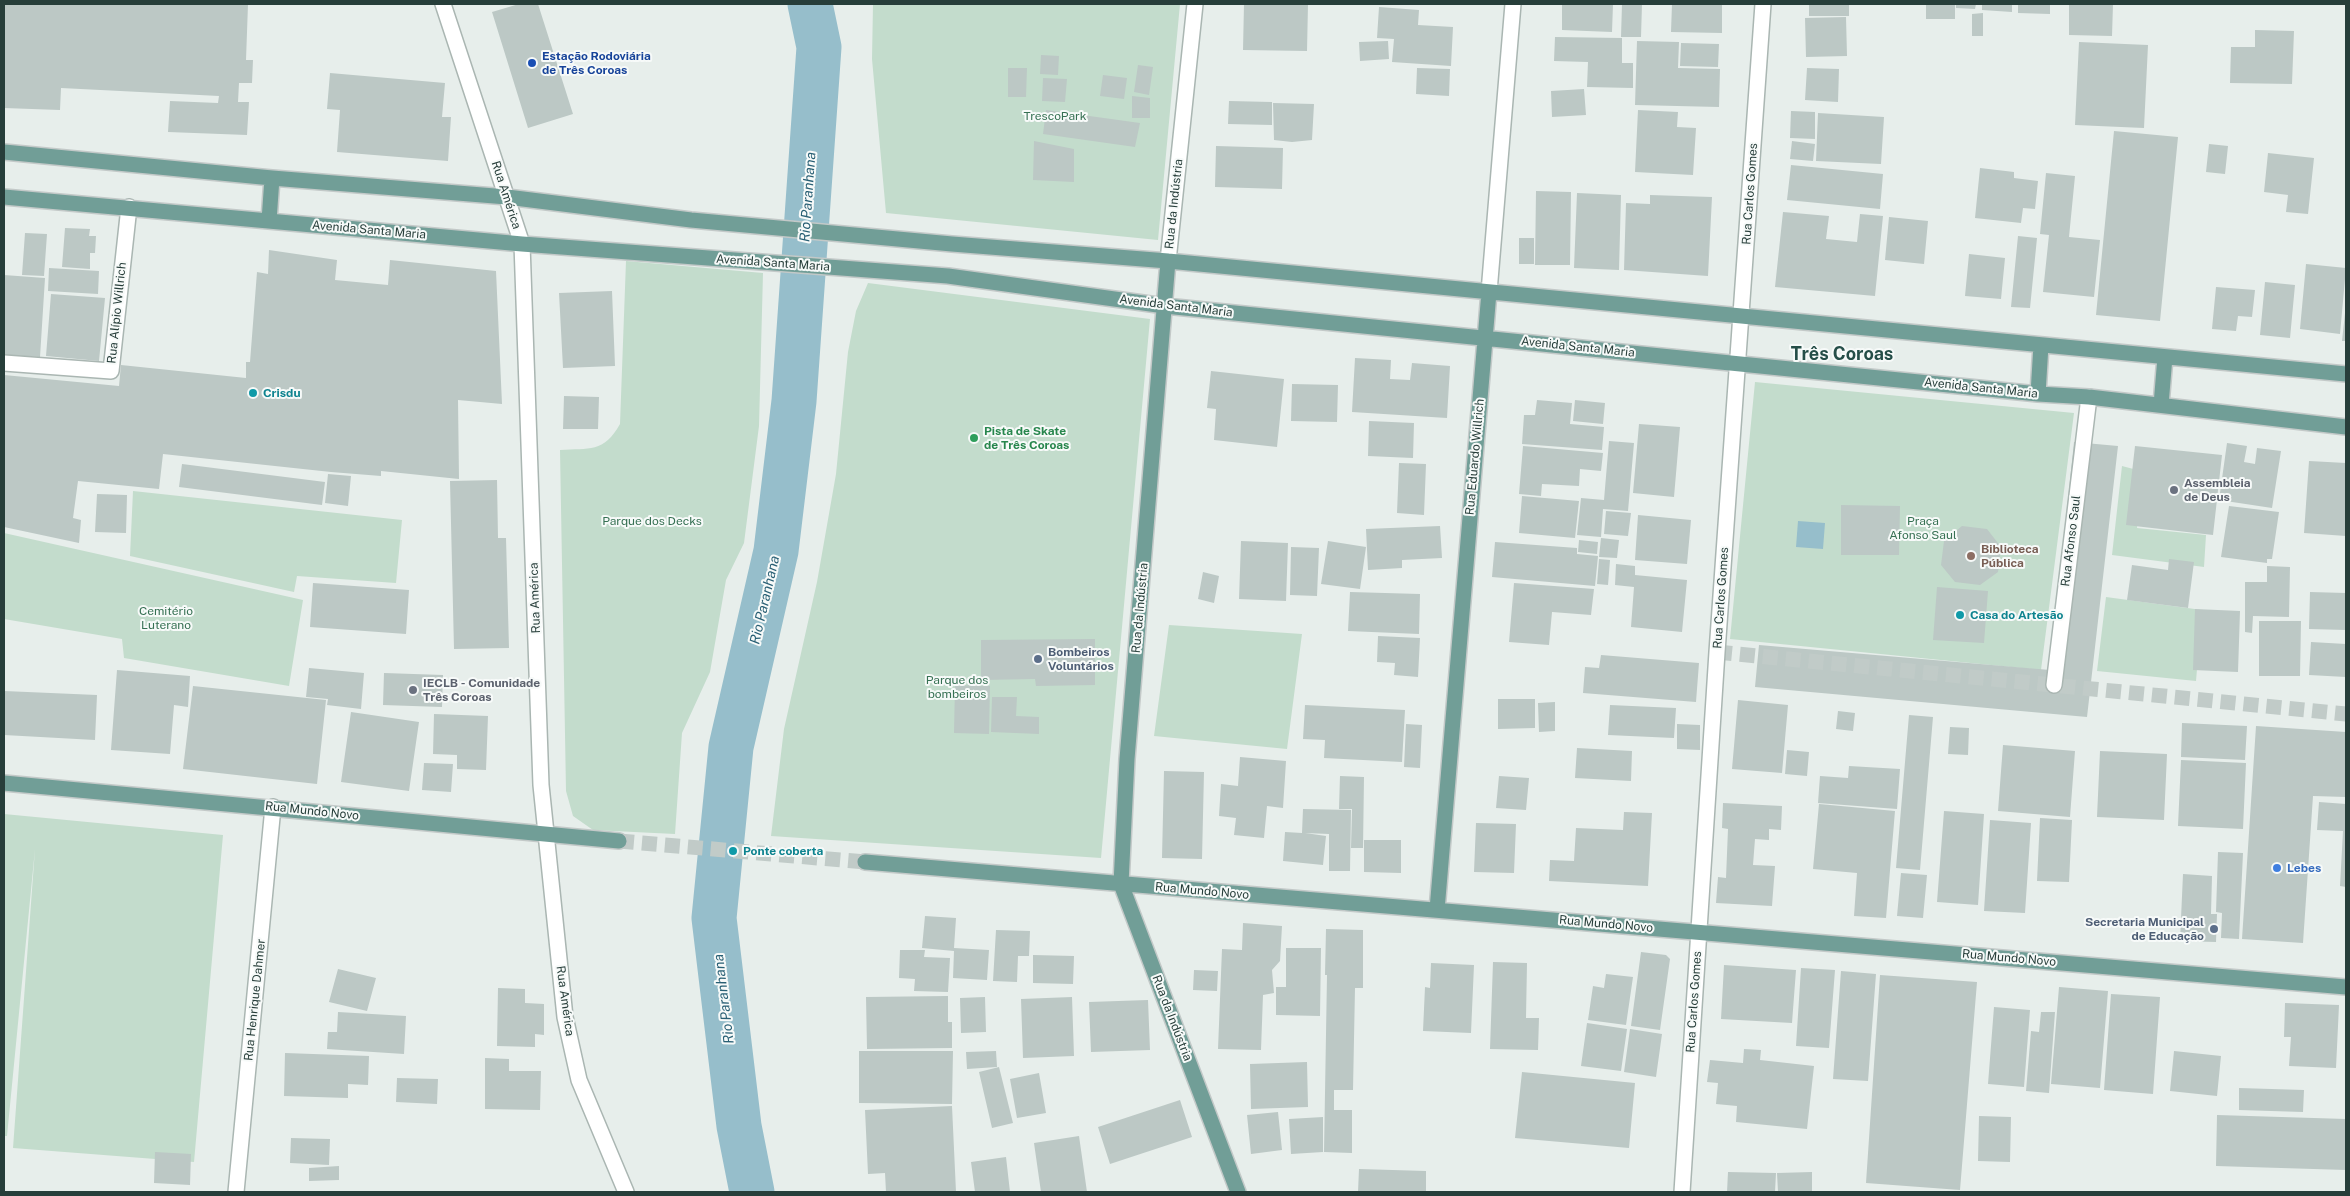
<!DOCTYPE html>
<meta charset="utf-8">
<style>
body{margin:0}
#map{position:relative;width:2350px;height:1196px;overflow:hidden;background:#e7eeeb;font-family:"Public Sans",sans-serif}
canvas{display:block}
.frame{position:absolute;inset:0;border:5px solid #273e3a;pointer-events:none}
</style>
<div id="map">
<canvas width="2350" height="1196"></canvas>
<div class="frame"></div>
</div>
<script>
const c = document.querySelector('canvas').getContext('2d');
c.lineJoin = 'round';
function fill(path, color) { c.fillStyle = color; c.fill(path, 'evenodd'); }
function trace(path, color, width, dash) { c.strokeStyle = color; c.lineWidth = width; c.lineCap = dash ? 'butt' : 'round'; c.setLineDash(dash || []); c.stroke(path); }
function write(font, color, halo, rows, align = 'center') {
  c.font = font + ' "Public Sans",sans-serif'; c.lineWidth = 4; c.setLineDash([]); c.textBaseline = 'middle'; c.strokeStyle = halo; c.fillStyle = color; for (const [text, x, y, turn = 0] of rows) {
    c.save(); c.translate(x, y); c.rotate((+turn || 0) * Math.PI / 180); c.textAlign = isNaN(turn) ? turn : align; if (halo) c.strokeText(text, 0, 0); c.fillText(text, 0, 0); c.restore();
  }
}
const green = new Path2D(`
 M873,4H1180L1158,240L886,213L872,59Z
 M626,261L763,273L759,426L744,543L726,580L710,672L682,733L675,834L593,830L573,816L566,791L560,450C589,448 604,453 620,424Z
 M868,283L1150,319L1101,858L771,836L784,729L817,582L836,474L848,352L856,311Z
 M1755,382L2074,413L2041,670L1730,639Z
 M2122,466L2141,471L2137,528L2206,535L2204,567L2112,555Z
 M133,491L402,520L396,583L297,576L294,592L130,556Z
 M4,533L303,600L289,686L124,658L122,639L4,619Z
 M2106,597L2202,610L2196,681L2097,671Z
 M1169,625L1302,634L1287,749L1154,736Z
 M4,814L223,835L194,1162L13,1148L35,849L7,1136H4Z`);
const water = new Path2D(`
 M1798,521L1825,523L1823,549L1796,547Z`);
const river = new Path2D(`
 M752,1192L739,1126L714,918L731,747L776,551L794,401L819,47L810,4`);
const building = new Path2D(`
 M4,4H248L246,60H253L252,83H239L238,102H249L247,135L168,132L170,101L218,103L219,96L61,88L60,110L4,108Z
 M519,4H538L573,114L528,128L492,12Z
 M1244,4H1308L1307,51L1243,50Z
 M1562,4H1613L1612,32L1562,30Z
 M1622,4H1642L1641,37H1621Z
 M1672,4H1722V33L1671,32Z
 M1809,4H1849V16H1809Z
 M1926,4H1955V19H1926Z
 M1956,4H1976L1975,9L1956,8Z
 M1982,4H2012V12L1982,10Z
 M2018,4H2050V14L2018,13Z
 M2069,4H2113L2112,36L2069,35Z
 M1379,7L1419,10L1418,25L1453,27L1451,66L1392,62L1394,39L1377,38Z
 M1983,13V36H1972V14Z
 M1846,17L1847,56L1806,57L1805,18Z
 M2255,30L2294,31L2292,84L2230,83L2231,47H2255Z
 M1555,37L1622,38V63H1633V88L1587,87L1588,62L1554,61Z
 M1388,41L1389,59L1360,61L1359,42Z
 M1637,41L1679,42L1678,68L1720,69L1719,107L1635,105Z
 M2079,42L2148,45L2144,128L2075,125Z
 M1681,43L1719,44L1718,67L1680,66Z
 M1041,55L1059,56L1058,75L1040,74Z
 M1138,65L1153,67L1149,95L1134,92Z
 M1008,68H1027L1026,97H1008Z
 M1417,68L1450,69L1449,96L1416,94Z
 M1807,68L1839,69L1838,102L1805,100Z
 M330,73L445,83L442,117H451L448,161L337,152L340,110L327,109Z
 M1103,75L1127,78L1124,99L1100,96Z
 M1043,78L1067,79L1065,102L1042,101Z
 M1584,89L1586,115L1552,117L1551,91Z
 M1132,96L1150,98V118H1132Z
 M1229,101L1272,102V125L1228,124Z
 M1273,103L1314,104L1312,140L1292,142L1274,140Z
 M1046,110L1140,123L1135,147L1043,134Z
 M1638,110L1678,112L1677,127L1696,128L1693,175L1635,172Z
 M1791,111L1815,112V139L1790,138Z
 M1818,113L1884,117L1881,164L1816,161Z
 M2114,131L2178,137L2160,321L2096,315Z
 M1034,141L1074,149V182L1033,180Z
 M1792,141L1815,144L1813,161L1790,159Z
 M2209,144L2228,146L2225,174L2206,172Z
 M1216,146L1283,148L1282,189L1215,187Z
 M2268,153L2314,158L2308,214L2286,212L2288,195L2264,192Z
 M1791,165L1883,174L1880,209L1787,200Z
 M1980,168L2014,172V178L2038,181L2035,209L2023,208L2021,223L1975,218Z
 M2046,173L2075,176L2069,237L2100,240L2094,297L2043,292L2049,235L2040,234Z
 M1536,191L1571,192L1570,265H1535Z
 M1577,193L1621,195L1619,270L1574,268Z
 M1650,195L1712,197L1708,276L1624,270L1626,203L1650,204Z
 M1783,212L1829,216L1826,239L1857,242L1860,214L1883,216L1875,296L1775,287Z
 M1889,217L1928,221L1924,264L1885,260Z
 M65,228L90,229L89,236H96L95,253H90V269L62,267Z
 M25,233L47,234L44,276L22,275Z
 M2018,236L2037,238L2030,308L2011,307Z
 M1519,238H1534V264H1519Z
 M269,250L337,260L335,280L388,285L390,260L496,271L502,404L458,400L459,479L381,471V476L331,472L163,454L159,489L78,481L73,518L81,520L79,543L4,527V375L119,386L121,365L246,378V362H250L257,272L268,274Z
 M1969,254L2005,258L2001,299L1965,296Z
 M2306,264L2346,268L2340,334L2300,329Z
 M49,268L99,271L98,294L48,291Z
 M4,275L45,278L40,357L4,355Z
 M2265,282L2295,285L2290,338L2260,335Z
 M2216,287L2255,290L2252,317L2238,316L2236,331L2212,329Z
 M612,291L615,366L563,368L559,293Z
 M51,294L105,298L99,361L46,356Z
 M2345,313H2346V341H2342Z
 M1355,358L1391,360L1390,379L1410,380L1412,363L1450,366L1447,418L1352,412Z
 M1211,371L1284,379L1277,447L1214,440L1216,409L1207,408Z
 M1292,384L1338,385L1337,422L1291,421Z
 M564,396L599,397L598,429H563Z
 M1537,400L1572,403L1570,424L1604,427L1602,450L1522,444L1524,415H1535Z
 M1575,400L1605,403L1603,424L1573,421Z
 M1369,421L1414,423L1413,458L1368,456Z
 M1639,424L1680,427L1674,497L1633,493Z
 M1609,441L1634,443L1628,511L1603,509L1601,537L1577,535L1581,498L1604,500Z
 M2074,442L2118,446L2087,717L1755,687L1759,645L2050,670Z
 M2227,443L2247,446L2244,462L2255,464L2257,448L2281,451L2272,508L2219,500Z
 M1523,446L1603,453L1601,471L1580,469L1579,486L1542,484L1541,496L1519,494Z
 M2135,446L2222,455L2213,535L2126,525Z
 M2309,461L2346,463V536L2304,533Z
 M1399,463L1426,464L1424,515L1397,513Z
 M182,464L325,482L322,505L179,487Z
 M328,474L351,476L348,506L325,503Z
 M497,480L498,538H506L509,648L454,649L450,481Z
 M97,494L127,495L126,533L95,532Z
 M1522,496L1579,501L1575,538L1519,533Z
 M1841,505L1900,506L1899,555H1841Z
 M2229,506L2279,512L2272,559H2267V563L2221,557Z
 M1606,511L1631,513L1628,536L1604,534Z
 M1638,515L1691,520L1687,564L1635,560Z
 M1440,526L1442,558L1402,560V568L1368,570L1366,529Z
 M1962,526L1987,529L2001,547L1998,572L1980,585L1955,582L1941,565L1944,541Z
 M1601,538L1619,540L1617,558L1599,557Z
 M1579,540L1598,542L1597,554L1578,552Z
 M1241,541L1288,543L1286,601L1239,599Z
 M1328,541L1366,547L1360,589L1321,584Z
 M1495,542L1577,548V554L1598,556L1595,586L1492,577Z
 M1291,547L1319,548L1317,596L1290,595Z
 M1599,559L1610,560L1608,585L1597,584Z
 M2169,559L2194,562L2188,608L2127,600L2132,565L2168,570Z
 M1616,564L1635,566V575L1687,580L1682,632L1631,627L1634,587L1615,585Z
 M2267,566L2290,567L2289,617L2253,616L2252,633L2245,632V582H2267Z
 M1203,572L1219,576L1214,603L1198,599Z
 M313,583L409,590L406,634L310,627Z
 M1514,583L1594,589L1591,615L1552,612L1549,645L1509,642Z
 M1937,587L1988,591L1984,643L1933,640Z
 M1350,592L1420,594L1419,634L1348,631Z
 M2310,592L2346,593V630L2309,629Z
 M2195,609L2240,611L2238,672L2193,670Z
 M2259,621H2301L2300,676H2259Z
 M1378,636L1420,638L1418,677L1394,675L1395,663L1377,662Z
 M1095,639V685L1036,686L1035,679L981,680V640Z
 M2311,642L2346,644V677L2309,675Z
 M1601,655L1699,663L1696,702L1583,693L1585,667L1599,668Z
 M309,668L364,673L361,709L327,705L328,699L306,697Z
 M117,670L190,676L188,707L174,705L170,754L111,750Z
 M384,673L443,675L442,707L383,705Z
 M955,685L990,686L989,734L954,733Z
 M193,686L326,700L317,784L183,769Z
 M4,691L97,695L95,740L4,735Z
 M992,697H1017L1016,716L1039,717V734L991,732Z
 M1498,699H1535V728L1498,729Z
 M1738,700L1788,705L1782,773L1732,769Z
 M1555,702V731L1539,732L1538,703Z
 M1305,705L1405,710L1402,762L1324,758L1325,740L1303,739Z
 M1610,705L1676,708L1674,738L1608,735Z
 M1838,711L1855,713L1853,731L1836,729Z
 M351,712L419,722L409,791L341,782Z
 M434,714L488,716L486,770L457,769V755L433,754Z
 M1909,715L1933,717L1920,870L1896,868Z
 M2182,723L2247,726L2245,760L2181,757Z
 M1406,724L1422,725L1420,768L1404,767Z
 M1677,724L1700,725V750L1677,749Z
 M2256,726L2346,732V797L2313,796L2303,943L2242,939Z
 M1950,727L1969,728L1968,755L1948,754Z
 M2003,745L2075,751L2070,817L1998,811Z
 M1577,748L1632,751L1631,781L1575,778Z
 M1787,750L1809,752L1807,776L1785,774Z
 M2100,751L2167,754L2164,820L2097,817Z
 M1240,757L1286,761L1283,808L1267,806L1264,838L1234,835L1236,818L1219,816L1221,784L1238,786Z
 M2181,760L2246,763L2243,829L2178,826Z
 M424,763L453,764L451,792L422,790Z
 M1849,766L1900,769L1897,809L1818,803L1820,776L1848,778Z
 M1164,771L1204,772L1202,859L1162,858Z
 M1340,776L1364,777L1363,848H1351L1352,809H1339Z
 M1499,776L1529,778L1526,810L1496,808Z
 M2319,802L2346,804V887L2340,886L2343,831L2317,830Z
 M1723,803L1782,806L1781,830L1769,829V840L1755,839L1753,865L1775,866L1772,906L1716,903L1718,877L1726,878L1728,829L1722,828Z
 M1819,804L1895,811L1886,918L1854,916L1857,873L1813,869Z
 M1303,809L1351,810L1350,871H1329V834L1305,833L1326,836L1323,865L1283,861L1285,832L1302,833Z
 M1944,811L1984,814L1978,905L1937,902Z
 M1624,812L1652,813L1648,886L1549,881L1550,860L1574,861L1576,828L1623,830Z
 M2040,818L2072,820L2069,882L2037,881Z
 M1990,820L2031,823L2025,913L1984,911Z
 M1476,823L1516,824L1514,873L1474,872Z
 M1364,840H1401V873L1364,872Z
 M2218,852L2243,853L2239,939L2221,938L2222,913L2216,912Z
 M1901,873L1927,875L1923,918L1897,916Z
 M2183,874L2212,876L2211,914H2217L2216,942L2180,941Z
 M925,916L956,918L954,948L989,950L987,980L953,978L954,951L922,948Z
 M1243,923L1282,926L1280,961L1272,970L1274,993L1263,995L1261,1050L1218,1049L1222,949L1242,950Z
 M1326,929L1363,930V988H1355L1353,1090H1334V1110H1352V1153L1324,1152L1327,975H1325Z
 M996,930L1030,931L1029,956H1018L1017,982L993,981Z
 M1286,948H1321L1320,1016L1276,1015V987H1286Z
 M900,950H925L924,957L950,958L948,992L914,991L915,979L899,978Z
 M1641,952L1666,955L1670,959L1660,1030L1631,1026Z
 M1033,955L1074,956L1073,984L1033,983Z
 M1493,962L1527,963L1526,1018H1539L1538,1050L1490,1049Z
 M1431,963L1474,965L1471,1033L1423,1031L1425,987L1430,988Z
 M1724,965L1796,970L1792,1023L1721,1019Z
 M1801,968L1835,970L1829,1048L1796,1046Z
 M338,969L376,978L367,1011L329,1002Z
 M1194,970L1218,971L1217,991L1193,990Z
 M1841,971L1876,974L1868,1081L1833,1079Z
 M1606,974L1633,977L1626,1025L1588,1020L1593,986L1604,988Z
 M1880,975L1977,982L1960,1190L1866,1183Z
 M2059,987L2108,991L2100,1088L2051,1084Z
 M498,988L525,989V1003L544,1004V1035L535,1034V1047L497,1046Z
 M2111,994L2160,997L2153,1094L2104,1090Z
 M948,996V1022H952V1048L867,1049L866,997Z
 M985,997L986,1032L961,1033L960,998Z
 M1072,997L1074,1056L1023,1058L1021,999Z
 M1148,1000L1150,1050L1091,1052L1089,1002Z
 M2285,1003L2339,1005L2336,1068L2289,1066L2291,1037H2284Z
 M1994,1007L2030,1010L2024,1087L1988,1084Z
 M338,1012L406,1016L404,1054L327,1049L328,1032H337Z
 M2041,1012H2055L2049,1093L2026,1091L2031,1031L2039,1032Z
 M1587,1023L1627,1029L1621,1071L1581,1066Z
 M1630,1029L1662,1034L1656,1077L1624,1072Z
 M1744,1049L1761,1050L1760,1060L1814,1066L1807,1129L1736,1122L1737,1106L1716,1104L1718,1083L1707,1082L1710,1060L1743,1063Z
 M859,1051H953L952,1104L859,1103Z
 M996,1051L997,1067L967,1069L966,1052Z
 M2174,1051L2221,1056L2217,1096L2170,1091Z
 M285,1053L369,1056L368,1085L348,1084V1098L284,1096Z
 M485,1058L509,1059V1071H541L540,1110L485,1109Z
 M1307,1062L1308,1107L1251,1109L1250,1064Z
 M999,1067L1013,1123L992,1128L979,1072Z
 M1522,1072L1635,1083L1629,1148L1515,1138Z
 M1039,1073L1046,1113L1017,1118L1010,1079Z
 M397,1078L438,1079L437,1104L396,1102Z
 M2239,1088L2304,1090L2303,1112L2239,1110Z
 M1180,1100L1192,1137L1110,1164L1098,1127Z
 M952,1106L956,1192H886L885,1173L868,1174L865,1110Z
 M1278,1112L1282,1150L1251,1154L1247,1115Z
 M2217,1115L2346,1119V1170L2216,1166Z
 M1979,1116L2011,1117L2010,1162L1978,1161Z
 M1323,1117V1152L1291,1154L1289,1119Z
 M1079,1136L1087,1192H1041L1034,1143Z
 M291,1138L330,1139L329,1165L290,1163Z
 M155,1152L191,1154L190,1185L154,1183Z
 M1006,1157L1010,1192H975L971,1162Z
 M339,1166V1180L309,1181V1168Z
 M1359,1169L1426,1171V1192H1358Z
 M1728,1172L1776,1173L1775,1192H1727Z
 M1812,1172V1192H1778L1777,1173Z`);
const minorTunnel = new Path2D(`
 M1717,652L2346,714`);
const majorTunnel = new Path2D(`
 M619,841L865,862`);
const minor = new Path2D(`
 M443,4L522,244L541,785L565,1017L579,1080L626,1192
 M1168,261L1195,4
 M1489,292L1513,4
 M4,363L111,371L129,207
 M2054,685L2089,397
 M236,1192L273,807
 M1682,1192L1717,652L1763,4`);
const major = new Path2D(`
 M4,152L272,178L507,197L691,220L952,244L1168,261L2346,374
 M4,197L522,244L948,276L1165,306L2038,394L2089,397L2346,427
 M269,221L272,178
 M1168,261L1127,759L1121,884L1238,1192
 M2038,394L2041,345
 M2161,405L2165,357
 M4,783L619,841
 M865,862L2346,987
 M1437,910L1489,292`);
const markers = [
 [532,63,5,"#1a4fb4"],
 [253,393,5,"#0f9aa8"],
 [974,438,5,"#2e9e5b"],
 [2174,490,5,"#6b7280"],
 [1971,556,5,"#8d6e63"],
 [1960,615,5,"#0f9aa8"],
 [1038,659,5,"#5c6f8a"],
 [413,690,5,"#6b7280"],
 [733,851,5,"#0f9aa8"],
 [2277,868,5,"#3f7fe0"],
 [2214,929,5,"#5c6f8a"]
];
const transitNames = [
 ["Estação Rodoviária",542,56],
 ["de Três Coroas",542,70]
];
const parkNames = [
 ["TrescoPark",1055,116],
 ["Parque dos Decks",652,521],
 ["Praça",1923,521],
 ["Afonso Saul",1923,535],
 ["Cemitério",166,611],
 ["Luterano",166,625],
 ["Parque dos",957,680],
 ["bombeiros",957,694]
];
const streetNames = [
 ["Rua Carlos Gomes",1750,194,-86],
 ["Rua América",506,195,72],
 ["Rua da Indústria",1174,204,-84],
 ["Avenida Santa Maria",369,230,5],
 ["Avenida Santa Maria",773,263,4],
 ["Avenida Santa Maria",1176,306,7],
 ["Rua Alípio Willrich",117,313,-84],
 ["Avenida Santa Maria",1578,347,6],
 ["Avenida Santa Maria",1981,388,6],
 ["Rua Eduardo Willrich",1475,457,-85],
 ["Rua Afonso Saul",2071,541,-83],
 ["Rua América",535,598,-92],
 ["Rua Carlos Gomes",1721,598,-86],
 ["Rua da Indústria",1140,608,-85],
 ["Rua Mundo Novo",312,811,6],
 ["Rua Mundo Novo",1202,891,5],
 ["Rua Mundo Novo",1606,924,5],
 ["Rua Mundo Novo",2009,958,5],
 ["Rua Henrique Dahmer",255,1000,-84],
 ["Rua América",565,1001,82],
 ["Rua Carlos Gomes",1694,1002,-86],
 ["Rua da Indústria",1172,1018,69]
];
const cultureNames = [
 ["Crisdu",263,393],
 ["Casa do Artesão",1970,615],
 ["Ponte coberta",743,851]
];
const leisureNames = [
 ["Pista de Skate",984,431],
 ["de Três Coroas",984,445]
];
const worshipNames = [
 ["Assembleia",2184,483],
 ["de Deus",2184,497],
 ["IECLB - Comunidade",423,683],
 ["Três Coroas",423,697]
];
const educationNames = [
 ["Biblioteca",1981,549],
 ["Pública",1981,563]
];
const serviceNames = [
 ["Bombeiros",1048,652],
 ["Voluntários",1048,666],
 ["Secretaria Municipal",2204,922,"right"],
 ["de Educação",2204,936,"right"]
];
const shopNames = [
 ["Lebes",2287,868]
];
const waterNames = [
 ["Rio Paranhana",808,197,-86],
 ["Rio Paranhana",765,600,-77],
 ["Rio Paranhana",724,999,-97]
];
const districtNames = [
 ["Três Coroas",1842,354]
];
fill(green, '#c3dccc');
fill(water, '#96becb');
trace(river, '#96becb', 45);
fill(building, '#bcc8c5');
trace(minorTunnel, '#c1cbc8', 15, [15, 8]);
trace(majorTunnel, '#c1cbc8', 15, [15, 8]);
trace(minor, '#aab6b2', 18);
trace(major, '#c3c9c8', 18);
trace(minor, '#fff', 15);
trace(major, '#719e97', 15);
for (const [x, y, r, color] of markers) { const dot = new Path2D(); dot.arc(x, y, r, 0, 2 * Math.PI); c.fillStyle = color; c.fill(dot); trace(dot, '#f7faf9', 2); }
write('bold 12px', '#164399', '#f7faf9', transitNames, 'left');
write('12px', '#367053', '#f7faf9', parkNames);
write('12px', '#273e3a', '#f7faf9', streetNames);
write('bold 12px', '#0d838f', '#f7faf9', cultureNames, 'left');
write('bold 12px', '#27864d', '#f7faf9', leisureNames, 'left');
write('bold 12px', '#5b616d', '#f7faf9', worshipNames, 'left');
write('bold 12px', '#785e54', '#f7faf9', educationNames, 'left');
write('bold 12px', '#4e5e75', '#f7faf9', serviceNames, 'left');
write('bold 12px', '#366cbe', '#f7faf9', shopNames, 'left');
write('italic 14px', '#285f74', '#f7faf9', waterNames);
write('bold 18px', '#254e48', '#f7faf9', districtNames);
</script>
